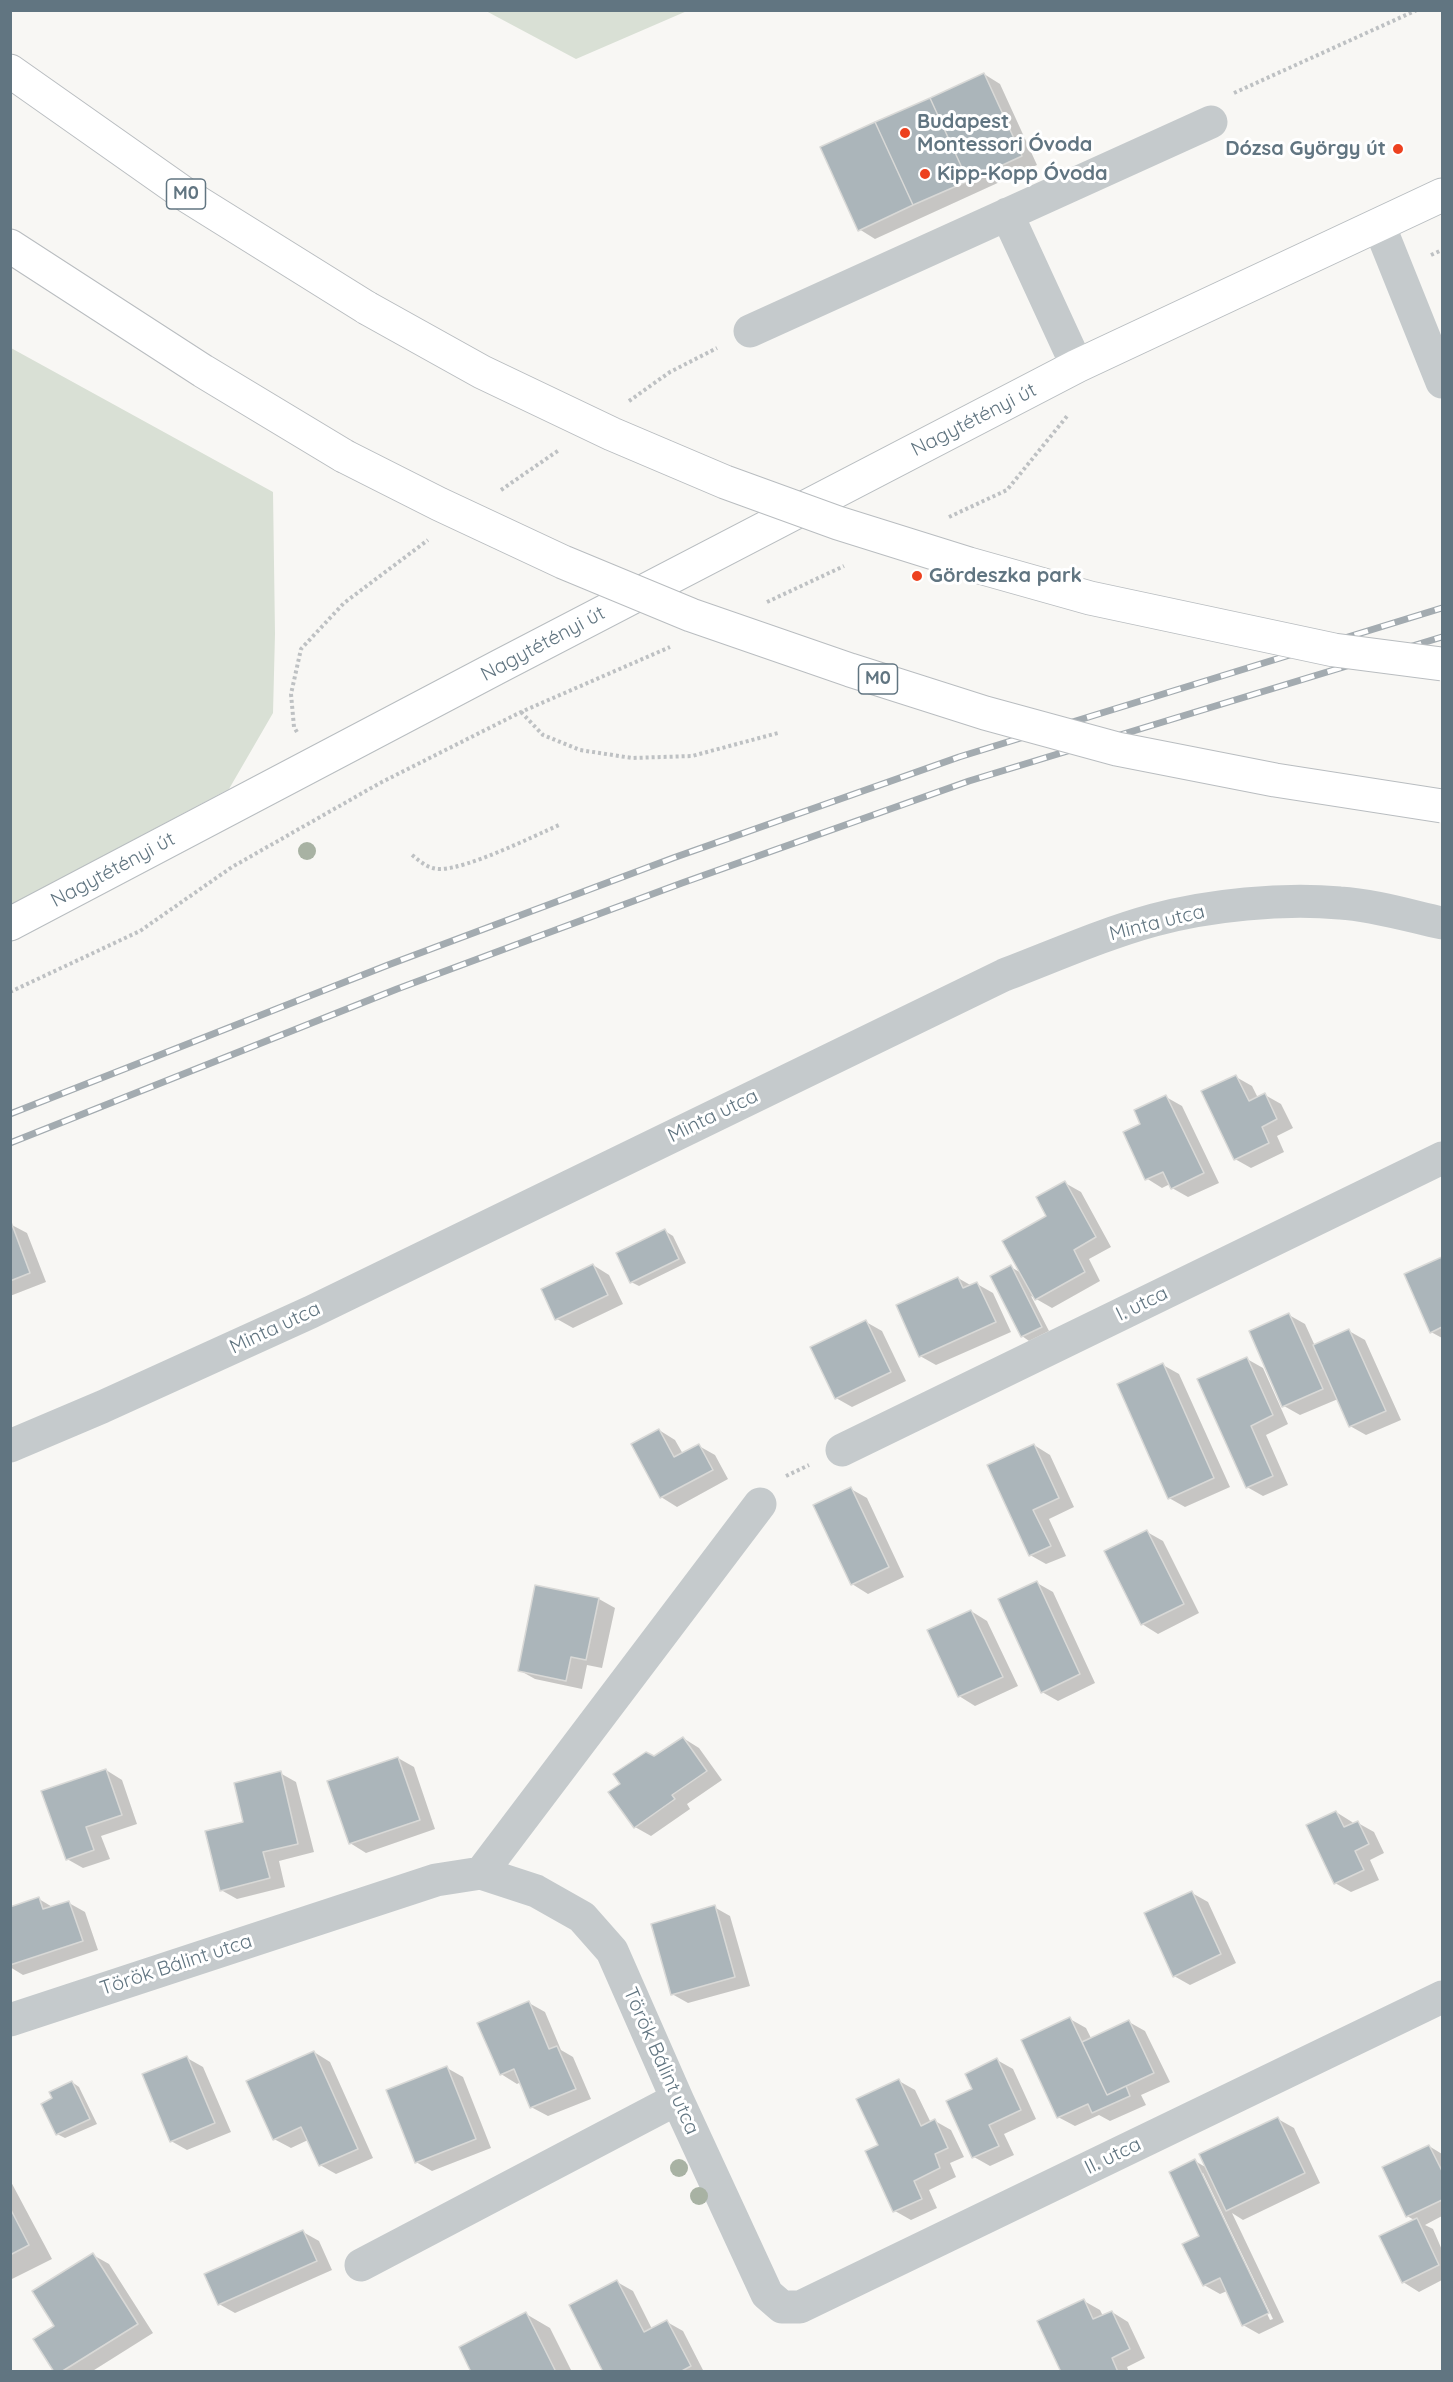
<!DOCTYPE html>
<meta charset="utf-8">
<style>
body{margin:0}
#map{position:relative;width:1453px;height:2382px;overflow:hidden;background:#f8f7f4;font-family:Quicksand,sans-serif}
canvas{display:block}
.frame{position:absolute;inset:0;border:12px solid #617581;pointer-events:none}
</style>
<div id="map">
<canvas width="1453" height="2382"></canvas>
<div class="frame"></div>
</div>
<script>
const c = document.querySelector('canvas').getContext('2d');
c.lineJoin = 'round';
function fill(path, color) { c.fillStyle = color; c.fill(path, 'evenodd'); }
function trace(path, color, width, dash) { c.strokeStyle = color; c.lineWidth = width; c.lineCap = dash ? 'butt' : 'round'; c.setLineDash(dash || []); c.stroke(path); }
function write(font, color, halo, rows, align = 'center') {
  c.font = font + ' Quicksand,sans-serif'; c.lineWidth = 6; c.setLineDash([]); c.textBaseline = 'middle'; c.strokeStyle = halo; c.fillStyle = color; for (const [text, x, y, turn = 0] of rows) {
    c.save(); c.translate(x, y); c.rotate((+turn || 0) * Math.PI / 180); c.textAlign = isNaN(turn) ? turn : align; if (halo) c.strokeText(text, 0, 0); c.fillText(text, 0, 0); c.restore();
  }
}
const green = new Path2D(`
 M486,11H687L576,59Z
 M11,348L273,492L275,634L273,713L229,789L11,905Z`);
const shadow = new Path2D(`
 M984,74L1000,84L1037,165L875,239L859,229Z
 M1236,1077L1252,1086L1258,1098L1265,1095L1281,1104L1293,1128L1277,1136L1284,1152L1251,1168L1235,1159Z
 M1166,1097L1182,1106L1219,1183L1188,1197L1172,1188L1170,1184L1162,1188L1146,1178L1142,1124Z
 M1065,1183L1081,1192L1111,1247L1089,1259L1100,1281L1052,1308L1031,1296L1049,1331L1029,1341L1022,1336L1011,1267L1021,1273Z
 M10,1224L27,1233L46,1282L10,1296Z
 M665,1231L673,1236L686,1263L639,1286L631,1282Z
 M1442,1258V1338L1431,1332L1406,1275Z
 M593,1265L609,1275L623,1304L573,1328L557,1319Z
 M958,1278L972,1286L977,1284L993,1293L1011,1332L936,1365L920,1356Z
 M1289,1315L1305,1324L1315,1346L1349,1331L1365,1340L1401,1420L1366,1435L1350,1426L1338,1399L1300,1415L1284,1406Z
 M866,1322L882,1331L906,1381L852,1407L836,1398Z
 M1247,1359L1263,1368L1288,1424L1266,1435L1288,1485L1263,1496L1247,1487Z
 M1163,1365L1179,1374L1230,1487L1185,1507L1169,1498Z
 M659,1430L675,1440L683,1454L699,1446L715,1455L728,1479L677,1507L661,1497Z
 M1034,1445L1050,1455L1074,1507L1049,1519L1066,1556L1046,1564L1030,1555Z
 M851,1489L867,1498L904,1577L868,1594L852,1584Z
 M1147,1532L1163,1541L1199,1613L1158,1634L1142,1624Z
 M1037,1583L1053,1592L1095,1683L1058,1701L1042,1692Z
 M599,1599L615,1608L602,1668L587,1665L582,1689L535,1679L519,1670Z
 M971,1611L987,1621L1018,1686L975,1706L959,1696Z
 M683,1738L699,1748L722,1780L687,1804L690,1809L651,1836L635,1827L654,1758Z
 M398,1758L414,1767L435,1829L366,1853L350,1843Z
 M106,1770L122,1780L137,1824L101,1836L110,1859L83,1868L67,1859Z
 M280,1773L296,1782L314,1852L279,1861L285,1887L237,1899L221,1890L245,1823Z
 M1336,1812L1352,1822L1354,1825L1358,1823L1374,1832L1384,1853L1370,1860L1379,1880L1351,1892L1335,1883Z
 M1192,1893L1208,1902L1236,1963L1190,1985L1174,1976Z
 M39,1899L54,1908L69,1903L85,1912L98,1950L23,1975L10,1967V1908Z
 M714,1907L730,1916L750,1986L688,2003L672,1994Z
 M529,2003L545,2012L561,2050L573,2057L591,2099L548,2116L531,2107L521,2082L517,2084L501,2074Z
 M1070,2019L1086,2028L1092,2040L1129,2022L1145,2031L1170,2082L1141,2095L1146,2105L1110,2121L1099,2115L1075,2126L1058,2117Z
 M314,2052L330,2062L373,2158L336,2174L320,2165L308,2140L291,2148L274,2139Z
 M187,2058L203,2067L231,2132L187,2150L171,2141Z
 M997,2060L1013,2069L1036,2119L1004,2134L1014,2155L990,2166L974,2157V2090Z
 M447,2068L463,2077L491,2148L432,2171L416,2162Z
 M899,2081L915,2090L931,2123L935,2121L951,2130L964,2157L950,2163L956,2177L929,2190L937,2208L911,2220L895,2211L880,2146Z
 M72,2082L79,2087L97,2124L65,2138L57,2134L54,2099Z
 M1278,2119L1294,2128L1320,2183L1243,2220L1232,2213L1284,2322L1259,2334L1243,2325L1227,2291L1220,2294L1204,2285L1195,2161L1207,2168ZM1200,2173H1203L1273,2319L1270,2320Z
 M1429,2146L1442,2154V2216L1425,2225L1433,2229L1442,2250V2280L1419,2292L1403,2282L1416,2221L1407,2216Z
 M10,2180L52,2259L10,2280Z
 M303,2232L319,2241L332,2270L235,2313L219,2304Z
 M93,2255L109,2264L153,2333L91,2372H56V2326Z
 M617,2282L633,2291L652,2329L667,2322L683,2331L704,2372H605Z
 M1084,2301L1100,2310L1103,2316L1112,2312L1128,2322L1145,2358L1127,2367L1129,2372H1063Z
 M526,2314L550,2328L572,2372H473Z`);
const building = new Path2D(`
 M984,73L1022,156L968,181L930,98Z
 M930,98L968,181L913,205L875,122Z
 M875,122L913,205L858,231L820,147Z
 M1236,1075L1249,1101L1265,1093L1277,1119L1262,1127L1269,1143L1234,1160L1201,1091Z
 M1166,1095L1204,1173L1171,1189L1163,1172L1145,1180L1123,1132L1140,1124L1134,1110Z
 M1065,1181L1096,1237L1074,1250L1085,1272L1035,1300L1002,1241L1046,1216L1036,1197Z
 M11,1222L30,1273L10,1281V1222Z
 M665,1229L679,1259L630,1283L616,1253Z
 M1442,1257V1327L1430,1333L1404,1274Z
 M593,1264L608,1295L555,1320L541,1289Z
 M1011,1265L1042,1327L1021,1337L990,1276Z
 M958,1277L963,1288L977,1282L996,1322L919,1357L896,1305Z
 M1289,1313L1323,1389L1282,1407L1249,1331Z
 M866,1320L891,1372L835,1399L810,1347Z
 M1349,1329L1386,1411L1349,1427L1313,1345Z
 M1247,1357L1273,1415L1251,1426L1273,1476L1246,1488L1197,1379Z
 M1163,1363L1214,1478L1168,1499L1117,1384Z
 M659,1429L674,1457L699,1444L713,1470L660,1498L631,1444Z
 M1034,1444L1059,1498L1033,1510L1051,1546L1029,1556L987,1465Z
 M851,1487L889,1567L851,1585L813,1505Z
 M1147,1530L1184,1604L1141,1625L1104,1551Z
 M1037,1581L1080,1674L1041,1693L998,1599Z
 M535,1585L599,1598L586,1660L571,1657L566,1681L518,1671Z
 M971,1610L1003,1677L958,1697L927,1630Z
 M683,1737L707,1771L672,1795L675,1799L634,1828L608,1792L620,1784L613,1774L646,1752L654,1756Z
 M398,1757L420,1820L349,1844L327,1781Z
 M106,1769L122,1815L86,1827L94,1850L66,1860L41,1791Z
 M281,1771L298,1844L263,1852L270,1878L220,1891L205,1831L243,1822L234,1783Z
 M1336,1811L1344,1827L1358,1821L1369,1844L1355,1851L1364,1870L1334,1884L1306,1825Z
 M1192,1891L1221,1954L1173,1977L1144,1913Z
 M39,1897L43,1909L69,1901L83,1941L10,1965V1907Z
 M715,1905L735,1977L671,1995L651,1924Z
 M529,2001L549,2049L557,2046L576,2089L530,2108L514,2069L500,2075L477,2023Z
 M1070,2017L1107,2095L1126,2086L1130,2096L1092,2113L1088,2104L1057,2118L1021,2040Z
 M1129,2020L1154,2073L1107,2095L1082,2042Z
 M314,2051L358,2149L319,2166L301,2127L273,2140L246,2081Z
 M187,2056L215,2123L170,2142L142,2074Z
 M997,2058L1021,2110L989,2125L999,2146L972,2158L946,2101L972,2089L965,2074Z
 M447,2066L476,2139L415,2163L386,2090Z
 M899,2079L921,2126L935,2119L948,2148L935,2154L940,2168L914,2181L922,2199L893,2212L865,2151L878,2145L856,2099Z
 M72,2081L90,2119L56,2135L41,2104L52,2098L49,2092Z
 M1278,2117L1305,2173L1226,2211L1199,2154Z
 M1429,2145L1442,2171V2200L1406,2217L1382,2167Z
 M1195,2159L1269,2313L1242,2326L1220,2278L1203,2286L1182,2244L1199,2236L1169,2172Z
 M10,2208L29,2245L10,2255Z
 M1417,2218L1439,2265L1402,2283L1379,2236Z
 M303,2230L317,2261L218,2305L204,2274Z
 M93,2253L138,2324L61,2372H54L33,2339L54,2326L32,2291Z
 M617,2280L644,2332L667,2320L691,2366L680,2372H603L569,2305Z
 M1084,2299L1093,2319L1112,2311L1130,2349L1112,2358L1118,2372H1061L1037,2321Z
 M526,2312L556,2372H471L459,2347Z`);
const path = new Path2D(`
 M1234,93L1417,10
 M1431,255L1442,250
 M629,401L670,372L717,348
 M501,490L559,450
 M949,517L1007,490L1068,415
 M767,602L844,566
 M521,712L543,735L580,750L632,758L692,756L778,733
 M297,732L294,727L291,694L301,649L344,603L428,540
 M412,855C421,862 428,869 440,869C467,869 532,837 559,825
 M10,992L140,931L232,867L380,783L521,712L670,647
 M786,1476L809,1465`);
const minor = new Path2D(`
 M1007,214L1077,366
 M1379,225L1442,382
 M750,331L1211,122
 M10,1446L102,1407L311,1312L1004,975C1054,956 1103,934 1154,920C1210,905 1281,898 1340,903C1373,905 1410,916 1442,923
 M842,1450L1442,1158
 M481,1873L536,1891L582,1917L612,1951L677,2099L767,2294L782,2307H800L1442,1997
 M10,2020L436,1880L481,1873L760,1504
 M361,2265L677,2099`);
const major = new Path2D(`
 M10,924L500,666L1077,366L1442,195`);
const highway = new Path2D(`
 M10,71L189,197L367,308
 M10,246L203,371L344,456`);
const rail = new Path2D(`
 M10,1114L388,965L673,858L959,757L1442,608
 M10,1143L397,989L682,883L969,781L1442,637`);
const highwayBridge = new Path2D(`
 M367,308L482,372L612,434L725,482L838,523L969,564L1090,598L1334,650L1442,664
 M344,456L439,504L563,562L691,615L850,670L985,713L1117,749L1275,780L1442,806`);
const trees = [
 [307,851],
 [679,2168],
 [699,2196]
];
const markers = [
 [905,133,6,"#ed411f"],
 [1398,149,6,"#ed411f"],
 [925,174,6,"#ed411f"],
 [917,576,6,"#ed411f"]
];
const shields = [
 [186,194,39],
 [878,679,39]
];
const shieldNames = [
 ["M0",186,194],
 ["M0",878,679]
];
const poiNames = [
 ["Budapest",917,122],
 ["Montessori Óvoda",917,145],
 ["Dózsa György út",1386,149,"right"],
 ["Kipp-Kopp Óvoda",937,174],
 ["Gördeszka park",929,576]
];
const streetNames = [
 ["Nagytétényi út",974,420,-27],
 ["Nagytétényi út",543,644,-28],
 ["Nagytétényi út",113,870,-28],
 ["Minta utca",1157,923,-14],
 ["Minta utca",713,1116,-26],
 ["I. utca",1142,1304,-26],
 ["Minta utca",275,1328,-25],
 ["Török Bálint utca",176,1965,-18],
 ["Török Bálint utca",661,2061,66],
 ["II. utca",1113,2156,-26]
];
fill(green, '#d9e0d5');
fill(shadow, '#0003');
fill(building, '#abb5ba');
trace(building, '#d9d9d7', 1.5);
trace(major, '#b8bdc0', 35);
trace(highway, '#b9bdc0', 35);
trace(path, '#bec1c3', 4, [3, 3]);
trace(minor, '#c5cacc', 33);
trace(major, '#fff', 33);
trace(highway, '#fff', 33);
trace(rail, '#a3abb0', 7);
trace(rail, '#fff', 4.5, [14]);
trace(highwayBridge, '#b9bdc0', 35, []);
trace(highwayBridge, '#fff', 33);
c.fillStyle = '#a8b2a3';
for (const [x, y] of trees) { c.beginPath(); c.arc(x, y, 9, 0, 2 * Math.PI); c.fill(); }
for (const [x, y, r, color] of markers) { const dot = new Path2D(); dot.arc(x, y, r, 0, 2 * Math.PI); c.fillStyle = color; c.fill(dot); trace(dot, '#fff', 2); }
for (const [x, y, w] of shields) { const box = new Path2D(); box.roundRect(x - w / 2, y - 15, w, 30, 4.5); c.fillStyle = '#fff'; c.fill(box); trace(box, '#617581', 1.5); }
write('bold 18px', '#617581', null, shieldNames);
write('bold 20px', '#617581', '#fff', poiNames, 'left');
write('20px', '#617581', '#fff', streetNames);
</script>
